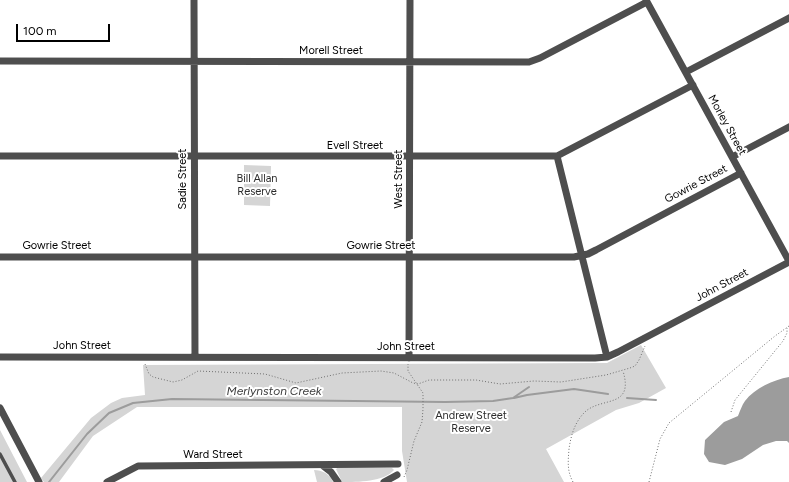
<!DOCTYPE html>
<style>
body{margin:0}
#map{position:relative;width:789px;height:482px;overflow:hidden;background:#fff;font-family:Figtree,sans-serif}
canvas{display:block}
.scale{position:absolute;left:16px;top:24px;width:94px;height:18px;box-sizing:border-box;border:2px solid #000;border-top:0;padding-left:5px;font-size:12px;line-height:14px;white-space:nowrap;color:#000;-webkit-text-stroke:3px #fff;paint-order:stroke}
</style>
<div id="map">
<canvas width="789" height="482"></canvas>
<div class="scale">100 m</div>
</div>
<script>
const c = document.querySelector('canvas').getContext('2d');
c.lineJoin = 'round';
function fill(path, color) { c.fillStyle = color; c.fill(path, 'evenodd'); }
function trace(path, color, width, dash) { c.strokeStyle = color; c.lineWidth = width; c.lineCap = dash ? 'butt' : 'round'; c.setLineDash(dash || []); c.stroke(path); }
function write(font, color, halo, rows, align = 'center') {
  c.font = font + ' Figtree,sans-serif'; c.lineWidth = 4; c.setLineDash([]); c.textBaseline = 'middle'; c.strokeStyle = halo; c.fillStyle = color; for (const [text, x, y, turn = 0] of rows) {
    c.save(); c.translate(x, y); c.rotate((+turn || 0) * Math.PI / 180); c.textAlign = isNaN(turn) ? turn : align; if (halo) c.strokeText(text, 0, 0); c.fillText(text, 0, 0); c.restore();
  }
}
const green = new Path2D(`
 M244,165L271,166L270,206L244,205Z
 M641,345L666,388L639,403L616,410L546,449L564,482H407L402,451V407H137L93,436L59,482H44L41,478L91,418L111,403L122,398L145,395L143,365L607,363Z
 M0,430L27,482H0Z
 M339,467L392,468L394,470C384,482 358,482 342,482L336,469Z
 M314,470C322,470 330,474 333,482H317Z`);
const water = new Path2D(`
 M789,377V443L787,441H776L763,445L742,459L725,465L709,462L704,454L705,440L724,422L738,416C740,411 742,405 745,401C755,388 773,380 789,377Z`);
const stream = new Path2D(`
 M514,398L527,395L574,389L608,394
 M627,398L656,400
 M49,482L87,434L109,413L133,403L172,399L445,402L493,401L513,398L529,387`);
const path = new Path2D(`
 M145,364L149,374L153,377L173,382L182,380L198,371L265,374L296,383L342,373L381,371L394,373L413,383L418,384L429,380H476L500,384L534,381L561,382L606,375L630,368L635,366L639,360L645,346
 M731,412L735,400L783,341L787,333V328
 M404,477L407,470L414,441L422,422L423,409V393L408,371V364
 M573,482C567,471 568,462 569,449C571,435 575,421 586,411C603,397 634,408 623,371
 M649,482L660,439L669,423L775,336L789,326`);
const service = new Path2D(`
 M0,454L15,482`);
const minor = new Path2D(`
 M194,0L195,357
 M646,0L789,261
 M0,61L529,62L540,58L647,2
 M686,72L789,18
 M0,156H557L693,85
 M557,156L607,357
 M732,157L789,127
 M0,257H574L588,254L596,250L741,173
 M0,357L595,358L607,357L618,352L789,262
 M409,358L410,0
 M0,408L39,482
 M322,465L331,472L338,482
 M107,482L138,466L398,464
 M384,482L397,475`);
const streetNames = [
 ["Morell Street",331,51],
 ["Morley Street",727,125,61],
 ["Evell Street",355,146],
 ["Sadie Street",183,179,-90],
 ["West Street",399,179,-90],
 ["Gowrie Street",696,184,-28],
 ["Gowrie Street",57,246],
 ["Gowrie Street",381,246],
 ["John Street",722,285,-28],
 ["John Street",82,346],
 ["John Street",406,347],
 ["Ward Street",213,455]
];
const parkNames = [
 ["Bill Allan",257,179],
 ["Reserve",257,192],
 ["Andrew Street",471,416],
 ["Reserve",471,429]
];
const waterNames = [
 ["Merlynston Creek",274,391]
];
fill(green, '#d5d5d5');
fill(water, '#9c9c9c');
trace(stream, '#9c9c9c', 2);
trace(path, '#707070', 1, [1, 2]);
trace(service, '#4e4e4e', 3.5);
trace(minor, '#4e4e4e', 7);
write('11px', '#000', '#fff', streetNames);
write('11px', '#2c2c2c', '#fff', parkNames);
write('italic 12px', '#3d3d3d', '#fff', waterNames);
</script>
